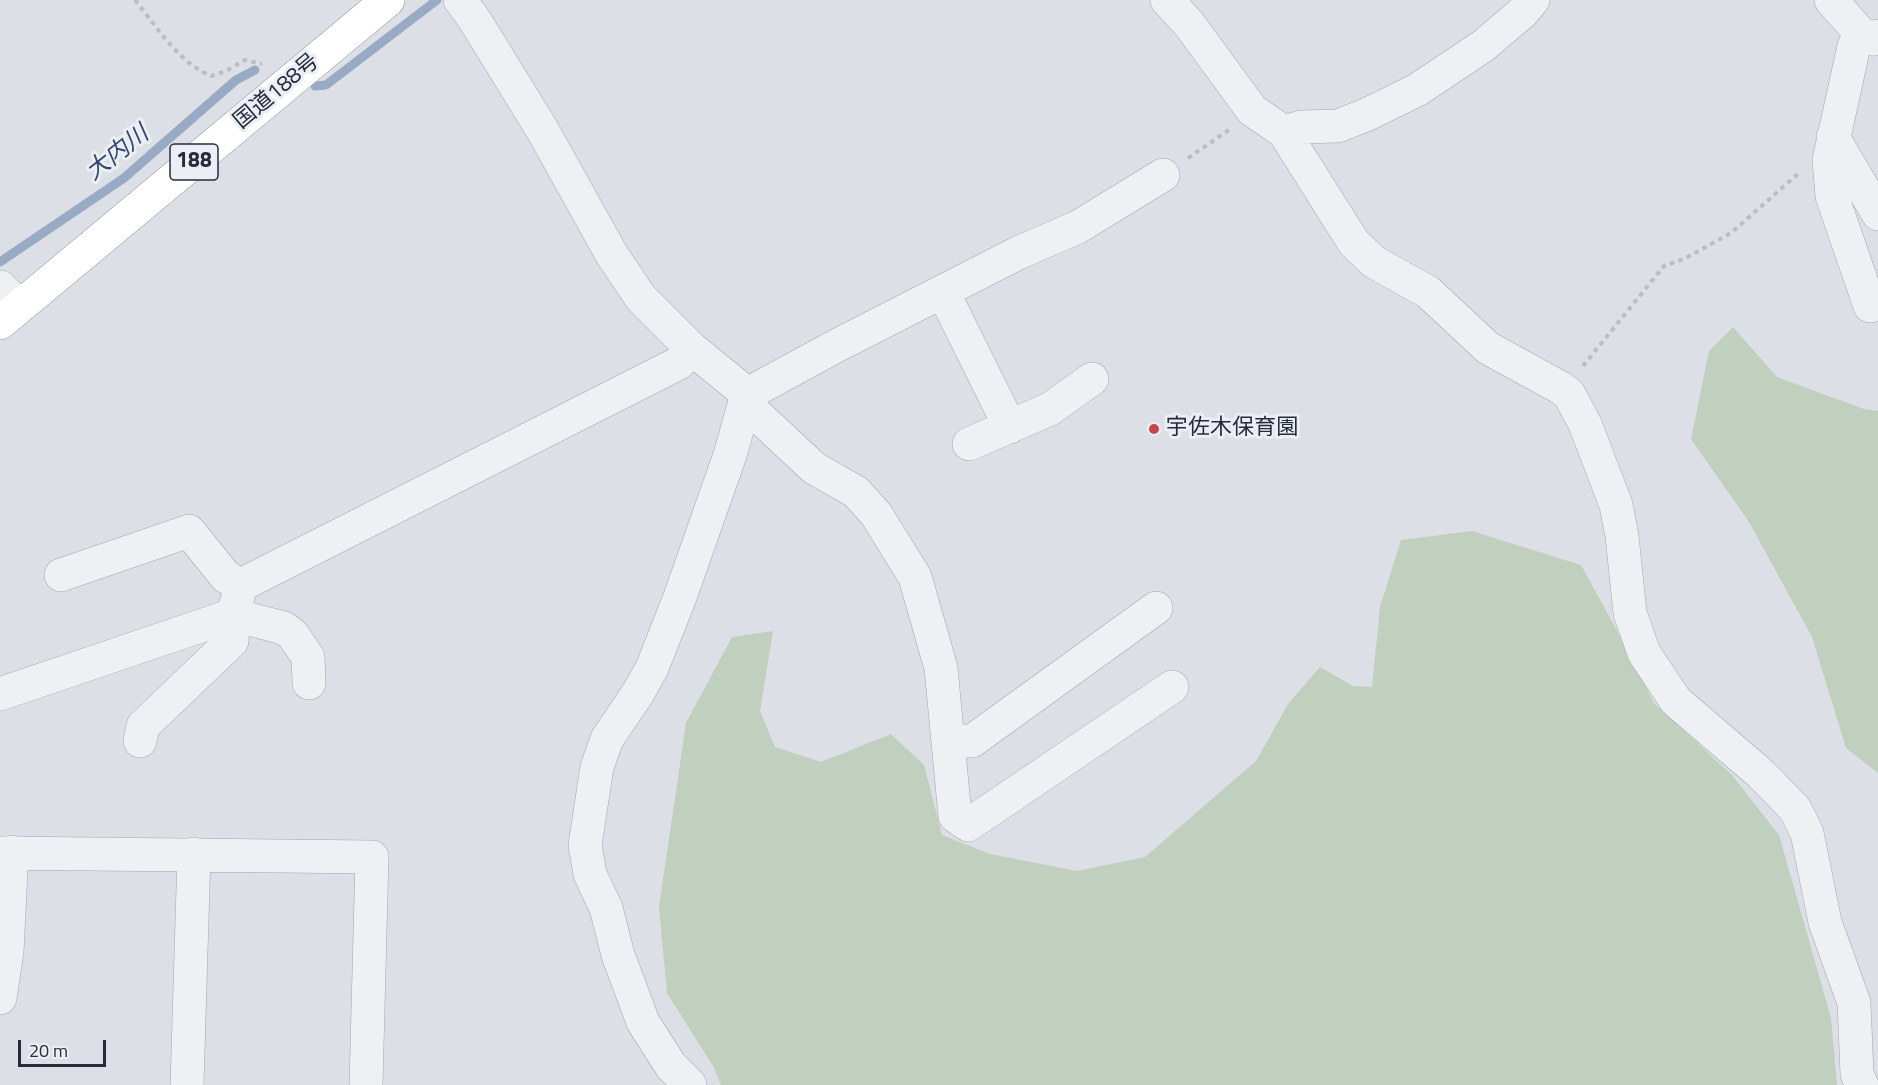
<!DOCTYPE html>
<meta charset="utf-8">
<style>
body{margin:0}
#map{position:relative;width:1878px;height:1085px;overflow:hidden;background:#dcdfe6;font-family:"Titillium Web",sans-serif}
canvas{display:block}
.scale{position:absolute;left:18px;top:1040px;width:88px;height:27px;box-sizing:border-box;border:3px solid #272c3b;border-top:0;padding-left:8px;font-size:18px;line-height:21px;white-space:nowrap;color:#272c3b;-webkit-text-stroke:4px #ebeef4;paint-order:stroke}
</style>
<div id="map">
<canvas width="1878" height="1085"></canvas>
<div class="scale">20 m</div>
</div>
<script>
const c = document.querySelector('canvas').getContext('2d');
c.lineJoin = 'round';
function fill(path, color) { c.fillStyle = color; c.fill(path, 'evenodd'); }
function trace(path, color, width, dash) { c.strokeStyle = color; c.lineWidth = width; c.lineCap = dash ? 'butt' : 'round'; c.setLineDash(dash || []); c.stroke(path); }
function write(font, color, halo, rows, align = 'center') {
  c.font = font + ' "Titillium Web","Noto Sans JP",sans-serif'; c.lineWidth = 6; c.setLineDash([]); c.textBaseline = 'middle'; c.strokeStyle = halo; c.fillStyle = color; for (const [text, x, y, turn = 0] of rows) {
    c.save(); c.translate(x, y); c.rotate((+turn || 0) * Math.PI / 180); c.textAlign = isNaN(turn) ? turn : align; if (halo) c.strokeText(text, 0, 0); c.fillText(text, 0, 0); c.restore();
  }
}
const green = new Path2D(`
 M1733,327L1777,377L1864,409L1878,411V773L1846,748L1812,637L1749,522L1691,439L1709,351Z
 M1472,531L1581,565L1621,638L1654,703L1731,774L1779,835L1831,1018L1837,1085H721L713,1066L667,993L659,907L686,723L732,637L773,631L760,711L775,747L821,762L891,734L924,765L942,835L990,854L1077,871L1145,857L1256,761L1288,704L1320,667L1353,686L1372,687L1380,607L1401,540Z`);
const stream = new Path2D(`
 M315,86L326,85L437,0
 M0,262L124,178L236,80L255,70`);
const path = new Path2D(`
 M135,0C157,27 178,62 211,76L226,71L245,60L262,64
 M1188,158L1229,130
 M1583,366L1664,266L1684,259L1731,233L1800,172`);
const minor = new Path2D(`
 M460,0L474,19L543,131L612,255L641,298L691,348L740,388L754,412L814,468L856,492L876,514L915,577L941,668L955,816L968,825L1172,687
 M1167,0L1189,24L1252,110L1284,132L1354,243L1374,262L1428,292L1488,348L1561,388L1569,394L1585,424L1616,505L1622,536L1630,613L1644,653L1676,701L1761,774L1795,809L1807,833L1825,922L1854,1003L1857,1074L1862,1085
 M1831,0L1861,34L1874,39L1878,36
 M1861,34L1854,46L1829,160L1832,196L1870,306
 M1284,132L1301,127L1338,126L1368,114L1417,90L1483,46L1523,12L1533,0
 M1833,137L1878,214
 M0,287L20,306
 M943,292L1010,427
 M969,444L1050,409L1092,379
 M61,575L189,531L226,577L241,585
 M0,694L233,615L241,585L679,363L691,348
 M140,741L143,726L232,641L233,615L284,628L293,635L308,657L309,683
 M949,741H972L1156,608
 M0,853L372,857L366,1085
 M0,998L7,952L12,852
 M187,1085L194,854
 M690,1085L671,1066L643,1022L618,955L606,908L590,874L585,845L597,767L607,739L638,693L652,668L680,597L730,455L746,398L757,389L836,346L1018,253L1078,227L1163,175`);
const highway = new Path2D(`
 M0,323L388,0`);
const markers = [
 [1154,429,6,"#c6454d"]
];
const shields = [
 [194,162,48]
];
const shieldNames = [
 ["188",194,162]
];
const streetNames = [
 ["国道188号",277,92,-40]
];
const poiNames = [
 ["宇佐木保育園",1166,429]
];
const waterNames = [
 ["大内川",118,154,-38]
];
fill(green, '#c1cfbe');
trace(stream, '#98aac4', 9);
trace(minor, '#a2a6af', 34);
trace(highway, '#848b9b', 34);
trace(path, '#bbbdc4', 4, [4.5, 4.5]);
trace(minor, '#eff0f4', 33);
trace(highway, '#fff', 33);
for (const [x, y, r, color] of markers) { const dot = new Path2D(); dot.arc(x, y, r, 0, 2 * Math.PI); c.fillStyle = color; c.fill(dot); trace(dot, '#ebeef4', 2); }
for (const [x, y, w] of shields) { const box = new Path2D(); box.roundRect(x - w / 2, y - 18, w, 36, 4.5); c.fillStyle = '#ebeef4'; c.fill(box); trace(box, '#272c3b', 1.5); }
write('bold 21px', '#272c3b', null, shieldNames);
write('22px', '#272c3b', '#ebeef4', streetNames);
write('22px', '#272c3b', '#ebeef4', poiNames, 'left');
write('italic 24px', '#33486d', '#ebeef4', waterNames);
</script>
